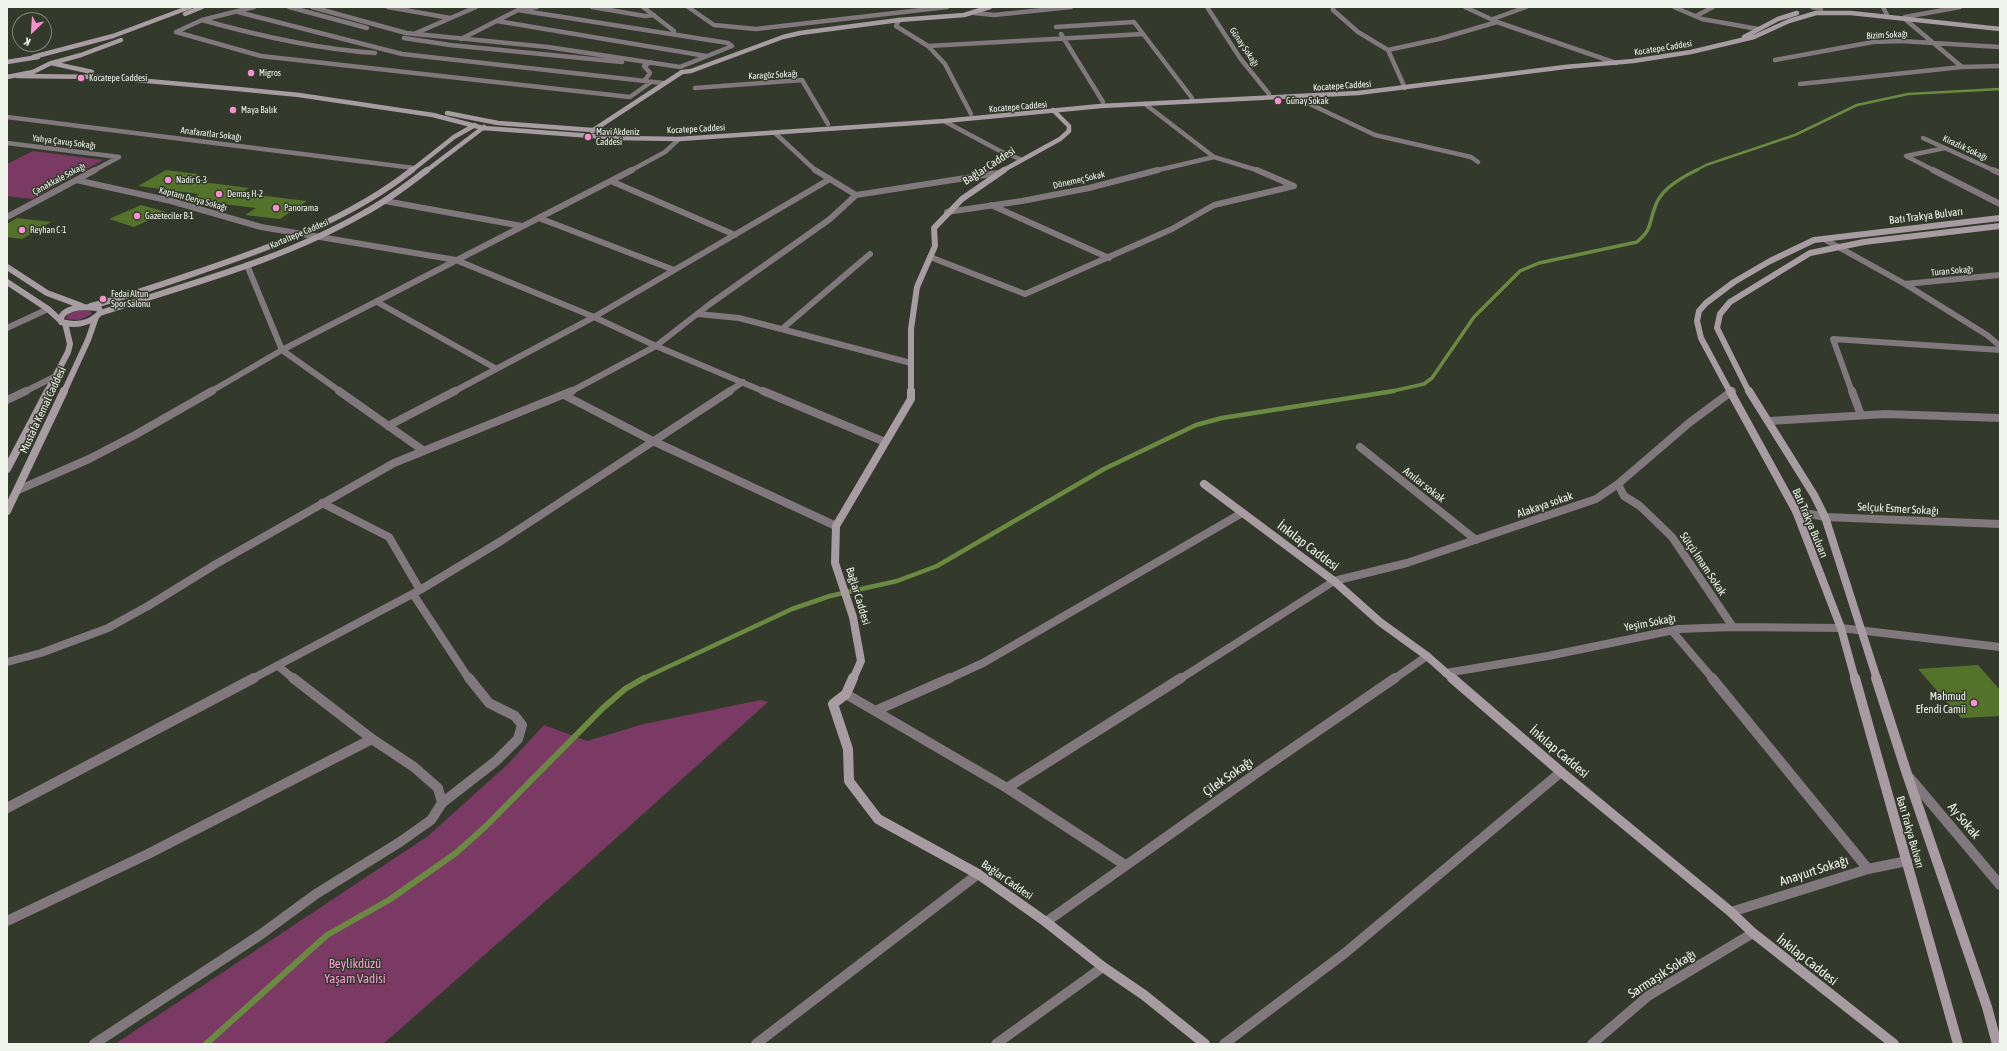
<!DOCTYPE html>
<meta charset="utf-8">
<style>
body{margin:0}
#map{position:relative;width:2007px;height:1051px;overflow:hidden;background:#333a2c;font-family:"Asap Condensed",sans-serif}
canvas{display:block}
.frame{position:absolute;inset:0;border:8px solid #f0f5ec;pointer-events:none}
.north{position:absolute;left:12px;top:12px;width:40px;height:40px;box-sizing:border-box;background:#333a2c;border:1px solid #7f8579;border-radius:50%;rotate:205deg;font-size:11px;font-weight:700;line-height:16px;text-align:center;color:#f0f5ec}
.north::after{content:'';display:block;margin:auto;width:14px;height:18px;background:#f690cf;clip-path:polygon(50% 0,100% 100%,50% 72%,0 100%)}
</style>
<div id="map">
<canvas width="2007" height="1051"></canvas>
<div class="frame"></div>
<div class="north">K</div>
</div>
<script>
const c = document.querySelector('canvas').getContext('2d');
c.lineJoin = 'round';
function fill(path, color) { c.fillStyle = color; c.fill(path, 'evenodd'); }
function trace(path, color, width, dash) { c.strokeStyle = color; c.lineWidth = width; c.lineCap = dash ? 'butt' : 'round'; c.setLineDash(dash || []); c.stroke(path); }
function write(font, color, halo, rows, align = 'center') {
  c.font = font + ' "Asap Condensed",sans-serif'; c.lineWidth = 3; c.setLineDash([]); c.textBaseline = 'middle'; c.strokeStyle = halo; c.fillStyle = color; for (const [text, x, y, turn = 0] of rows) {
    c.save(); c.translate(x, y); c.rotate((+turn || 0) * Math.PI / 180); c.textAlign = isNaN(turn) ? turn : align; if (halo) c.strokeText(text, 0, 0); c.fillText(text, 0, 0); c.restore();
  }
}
const green = new Path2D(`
 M33,151L103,160L32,199L7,196V164Z
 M80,310L90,311L92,314L79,320L66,319L68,314Z
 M761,700L768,702L547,900L383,1044H115L428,836L508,764L544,725L587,741L644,724Z`);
const streamFar3 = new Path2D(`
 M1695,171L1706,165L1795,135L1857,105L1908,94L2000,89`);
const streamFar2 = new Path2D(`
 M1388,392L1424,384L1432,378L1474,317L1520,271L1539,263L1637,242C1653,228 1648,225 1655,207C1660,190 1682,177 1697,170`);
const streamFar1 = new Path2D(`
 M642,679L792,609L830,596L897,581L937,566L1104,469L1196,425L1222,418L1394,391`);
const stream = new Path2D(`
 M206,1044L327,935L389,900L456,853L485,827L603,708L625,689L644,678`);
const building = new Path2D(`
 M166,170L198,174L187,180L249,188L241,193L307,201L280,219L245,215L256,208L189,200L199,194L138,186Z
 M141,205L166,212L134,227L109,219Z
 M17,218L51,222L22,239L7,237V224Z
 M1978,665L2000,690V716L1961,718L1918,669Z`);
const streetFar3 = new Path2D(`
 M289,7L367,28
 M312,7L406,33L548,47L680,67L732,46L728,43L518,10
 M388,7L450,18
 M592,7L645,16L654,15
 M643,7L674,31L672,34
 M688,7L714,25L756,29L947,7
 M1207,7L1240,58L1269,94
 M1333,7V10L1358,32L1388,50L1405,88
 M1465,7L1497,22L1616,63
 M1674,7L1702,19L1758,29
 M1812,7L1821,9
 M1883,7L1887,15
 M238,12L402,54L663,83
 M974,13L994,15L1071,7
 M1696,16L1713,7
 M1905,17L1960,7
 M1493,19L1526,7
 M202,20C259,36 316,49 375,53
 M899,20L896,26L928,46L945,64L971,114
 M497,21L706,56
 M1056,27L1134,22L1192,98
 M176,32L261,56L630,97L651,82
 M176,32L202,20L254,7
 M414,34L476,7
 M1061,34L1103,102
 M404,38L450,45L622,62
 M461,39L518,10L537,7
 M928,46L1143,34
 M1388,50L1439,39L1497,22
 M1775,60L1873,42L1900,41L2000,47
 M1962,67L2000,66
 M645,80L650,73L644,66L651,62
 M1800,84L1962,67L1906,20
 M695,88L802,80L828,124
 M1295,97L1375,135L1471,157L1478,162
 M1145,104L1214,157L1260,171
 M7,117L414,168
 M944,121L1000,151L1020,159
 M775,133L816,171
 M1923,138L1995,171
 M7,143L119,157
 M93,171L119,157
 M630,171L665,152L679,139
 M1154,171L1214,157
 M1935,171L1906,156L1945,148`);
const streetFar2 = new Path2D(`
 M815,170L856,195L998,173
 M1933,170L2000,204
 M1993,170L2000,173
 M76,180L171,201L261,227L456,260L594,317L656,346L765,392
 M611,181L735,235
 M385,201L522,226
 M991,205L1109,258
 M947,212L1022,201L1089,188L1158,170
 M7,217L95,170
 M539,218L674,270
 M1824,239L1905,284L1987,335L2000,346
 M930,257L1025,294L1172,229L1214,205L1294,186L1257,170
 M247,265L282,350L341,392
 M1905,284L2000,275
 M377,302L495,368
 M698,314L739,318L911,363
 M7,328L48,309
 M782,329L870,254
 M24,392L56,376
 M210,392L282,350L632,170
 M453,392L594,317L830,179
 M570,392L656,346L710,304L830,219L856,195
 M728,392L743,382
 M1852,392L1833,339L2000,350`);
const streetFar1 = new Path2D(`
 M339,391L424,451
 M763,391L885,442
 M1852,391L1861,415
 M564,395L653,441L836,526
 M7,400L26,391
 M1769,421L1886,414L2000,418
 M388,426L455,391
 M1360,447L1476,540
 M1618,484L1624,496L1640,506L1672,537L1733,627
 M18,490L89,459L135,435L212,391
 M322,503L389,537L420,590
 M1796,511L1825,517L2000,524
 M413,594L469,679
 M1672,631L1713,679
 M7,662L41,653L108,628L148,606L216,564L394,463L572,391
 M278,666L294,679
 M1446,673L1548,656L1679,629L1733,627L1841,628L2000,647
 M252,679L420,590L501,541L730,391
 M948,679L983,663L1242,513
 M1180,679L1334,581L1407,563L1596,499L1618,484L1689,423L1732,391
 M1394,679L1427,656`);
const street = new Path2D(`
 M1712,678L1868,869
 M846,694L1007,788L1125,865
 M875,711L950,678
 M1910,778L2000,885
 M1007,788L1181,678
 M442,803L496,761L518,739L522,725L515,716L489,703L469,678
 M7,808L254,678
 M1731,912L1868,869L1907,861
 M7,921L148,854L372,739
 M1046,922L1268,765L1395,678
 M94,1044L260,935L316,894L400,842L431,820L442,803L438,788L414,767L372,739L293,678
 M756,1044L978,874
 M996,1044L1103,967
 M1224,1044L1345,953L1561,772
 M1592,1044L1648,996L1753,933`);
const secondaryFar3 = new Path2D(`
 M185,14L202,7
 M1744,37L1778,19L1797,13
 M33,57L113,36L190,7
 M7,62L38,57
 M51,63L92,72
 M52,63L81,55L121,40
 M17,76L102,77L238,89L299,95L433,115L483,128L620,138L679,139L944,121L1101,106L1358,93L1565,67L1633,61L1691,52L1754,37L1789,21L1816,13H1851L2000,29
 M7,77L33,72L51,63
 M447,113L498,123L632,133
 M592,131L682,72L691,71L783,37L800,33L899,20L964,15L990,7
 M411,171L454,137L475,125
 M426,171L484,127
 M1002,171L1060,139L1069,131V126L1053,110`);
const secondaryFar2 = new Path2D(`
 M7,267L47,293L82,306
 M7,282L48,309L60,320
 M91,306C129,296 166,283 204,270C277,245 351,218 412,170
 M83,307L99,308L100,313C90,324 75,326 61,322C59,311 74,308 83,307Z
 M100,313C189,284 283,260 364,213C387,201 407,185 427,170
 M47,392L68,352L70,344L65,323
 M64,392L88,340L96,317
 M911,392V329L917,287L935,246L934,228L962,199L1004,170
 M1730,392L1701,338L1697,321L1699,311L1706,303L1734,282L1770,261L1814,240L2000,218
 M1749,392L1717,328L1720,314L1730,302L1810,253L1864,242L2000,226`);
const secondaryFar1 = new Path2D(`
 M1730,391L1796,511L1841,628L1855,679
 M1749,391L1814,495L1825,517L1877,679
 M7,469L48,391
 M1204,484L1334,581L1380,622L1427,656L1453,679
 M7,511L64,391
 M853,679L861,661L853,617L835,563L836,526L911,399V391`);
const secondary = new Path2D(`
 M853,678L846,694L833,704L848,749L849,781L878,819L978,874L1046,922L1103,967L1144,995L1205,1044
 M1452,678L1561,772L1731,912L1753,933L1894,1044
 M1855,678L1958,1044
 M1876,678L1907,774L1987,1007L1997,1044`);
const markers = [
 [251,73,4,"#f690cf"],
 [81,78,4,"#f690cf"],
 [1278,101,4,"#f690cf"],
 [233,110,4,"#f690cf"],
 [588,137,4,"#f690cf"],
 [168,180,4,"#f690cf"],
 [219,194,4,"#f690cf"],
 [276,208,4,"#f690cf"],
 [137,216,4,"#f690cf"],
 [22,230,4,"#f690cf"],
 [103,299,4,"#f690cf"],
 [1974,703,4,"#f690cf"]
];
const farStreetnames = [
 ["Bizim Sokağı",1887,35,-3],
 ["Günay Sokağı",1244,47,56],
 ["Kocatepe Caddesi",1663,48,-9],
 ["Karagöz Sokağı",773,75,-3],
 ["Kocatepe Caddesi",1342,86,-4],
 ["Kocatepe Caddesi",1018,107,-5],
 ["Kocatepe Caddesi",696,129,-3],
 ["Anafaratlar Sokağı",211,134,7],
 ["Yahya Çavuş Sokağı",64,142,7],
 ["Kirazlık Sokağı",1965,148,25],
 ["Çanakkale Sokağı",59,179,-28],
 ["Dönemeç Sokak",1079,180,-13],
 ["Kaptanı Derya Sokağı",193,199,15],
 ["Kartaltepe Caddesi",299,234,-23],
 ["Turan Sokağı",1952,271,-5]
];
const farPoinames = [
 ["Migros",259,73],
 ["Kocatepe Caddesi",89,78],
 ["Günay Sokak",1286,101],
 ["Maya Balık",241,110],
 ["Mavi Akdeniz",596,132],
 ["Caddesi",596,142],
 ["Nadir G-3",176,180],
 ["Demaş H-2",227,194],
 ["Panorama",284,208],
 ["Gazeteciler B-1",145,216],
 ["Reyhan C-1",30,230],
 ["Fedai Altun",111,294],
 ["Spor Salonu",111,304]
];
const streetNames = [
 ["Bağlar Caddesi",989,166,-33],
 ["Batı Trakya Bulvarı",1926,216,-7],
 ["Mustafa Kemal Caddesi",43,410,-65],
 ["Anılar sokak",1424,485,38],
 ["Alakaya sokak",1545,505,-19],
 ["Selçuk Esmer Sokağı",1898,509,3],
 ["Batı Trakya Bulvarı",1810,523,67],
 ["Sütçü İmam Sokak",1703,564,56],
 ["Bağlar Caddesi",858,596,73],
 ["Yeşim Sokağı",1650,623,-11],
 ["Batı Trakya Bulvarı",1910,832,74],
 ["Bağlar Caddesi",1007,880,35]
];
const poiNames = [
 ["Mahmud",1966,697],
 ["Efendi Camii",1966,710]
];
const nearStreetnames = [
 ["İnkılap Caddesi",1308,546,37],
 ["İnkılap Caddesi",1559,752,40],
 ["Çilek Sokağı",1228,777,-35],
 ["Ay Sokak",1964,821,50],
 ["Anayurt Sokağı",1814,871,-18],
 ["İnkılap Caddesi",1807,960,38],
 ["Sarmaşık Sokağı",1662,974,-33]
];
const nearParknames = [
 ["Beylikdüzü",355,964],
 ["Yaşam Vadisi",355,979]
];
fill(green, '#7b3a63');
trace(streamFar3, '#6a8a42', 2.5);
trace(streamFar2, '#6a8a42', 3.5);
trace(streamFar1, '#6a8a42', 4.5);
trace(stream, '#6a8a42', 6);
fill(building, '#54732a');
trace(streetFar3, '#80787c', 4.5);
trace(streetFar2, '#80787c', 6);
trace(streetFar1, '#80787c', 8);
trace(street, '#80787c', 10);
trace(secondaryFar3, '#a89ca3', 4.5);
trace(secondaryFar2, '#a89ca3', 6);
trace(secondaryFar1, '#a89ca3', 8);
trace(secondary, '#a89ca3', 10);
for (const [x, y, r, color] of markers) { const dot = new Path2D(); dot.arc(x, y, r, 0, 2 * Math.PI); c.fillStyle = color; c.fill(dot); trace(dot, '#333a2c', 1.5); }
write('9px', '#f0f5ec', '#333a2c', farStreetnames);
write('9px', '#f0f5ec', '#333a2c', farPoinames, 'left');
write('11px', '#f0f5ec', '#333a2c', streetNames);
write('11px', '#f0f5ec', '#333a2c', poiNames, 'right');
write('13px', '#f0f5ec', '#333a2c', nearStreetnames);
write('13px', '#fb99d5', '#333a2c', nearParknames);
</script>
